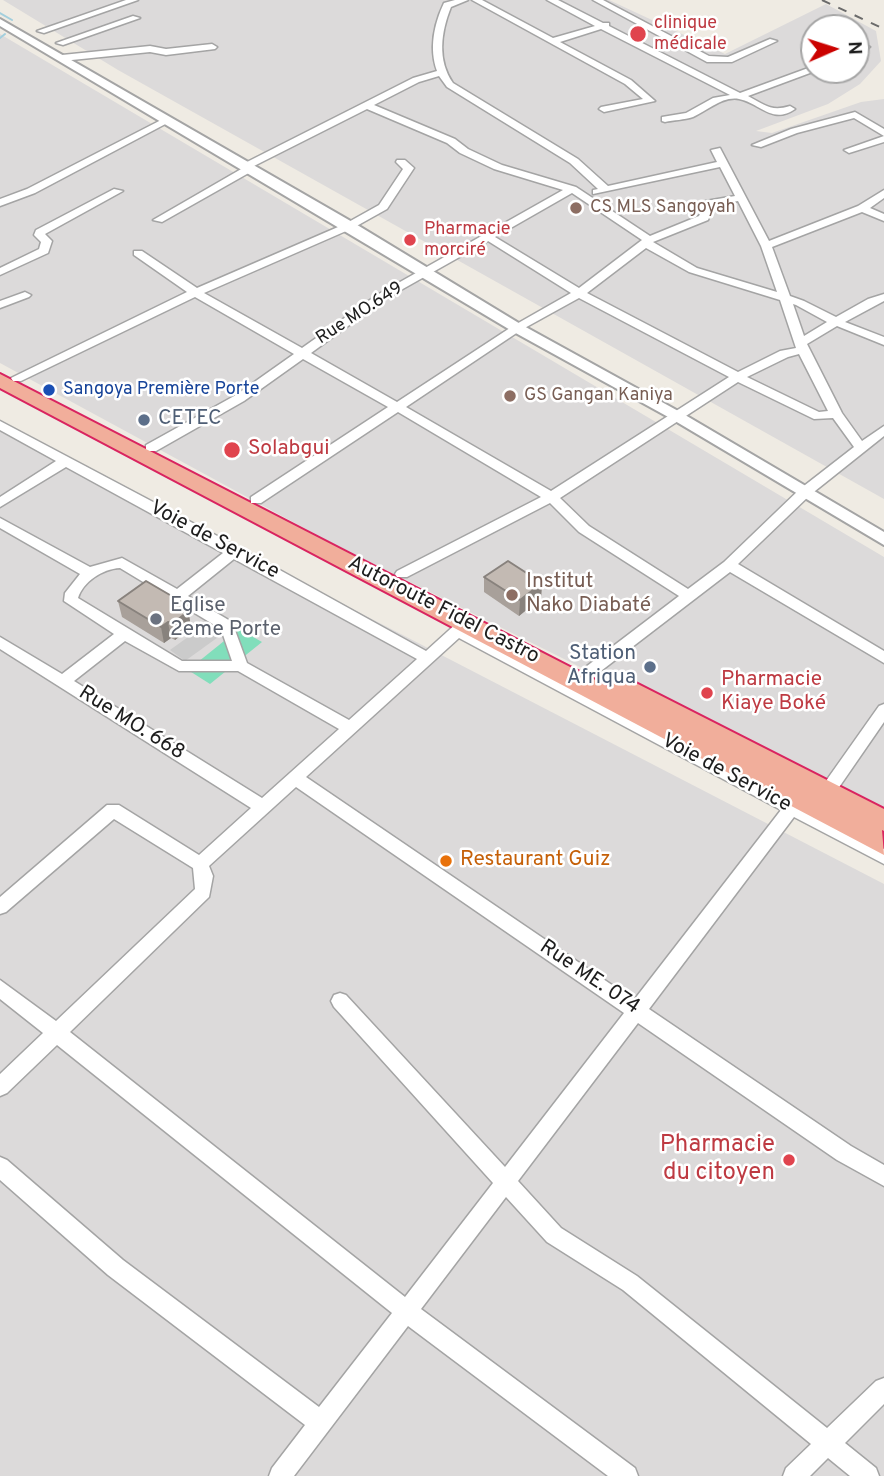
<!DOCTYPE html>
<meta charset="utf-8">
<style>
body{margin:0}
#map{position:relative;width:884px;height:1476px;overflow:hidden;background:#efebe3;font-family:Overpass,sans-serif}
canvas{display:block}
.north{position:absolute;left:800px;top:14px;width:70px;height:70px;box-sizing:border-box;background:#fff;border:2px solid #a5a5a5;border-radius:50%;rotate:87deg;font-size:19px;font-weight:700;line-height:28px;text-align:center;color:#1d1d1d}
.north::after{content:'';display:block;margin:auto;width:24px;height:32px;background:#cb0200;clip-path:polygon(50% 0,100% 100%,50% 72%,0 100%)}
</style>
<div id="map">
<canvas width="884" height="1476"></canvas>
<div class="north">N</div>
</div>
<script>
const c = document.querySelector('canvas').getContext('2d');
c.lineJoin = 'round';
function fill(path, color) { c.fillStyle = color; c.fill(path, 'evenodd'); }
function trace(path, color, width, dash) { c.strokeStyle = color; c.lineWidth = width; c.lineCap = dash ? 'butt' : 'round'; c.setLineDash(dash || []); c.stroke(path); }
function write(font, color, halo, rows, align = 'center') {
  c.font = font + ' Overpass,sans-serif'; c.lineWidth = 5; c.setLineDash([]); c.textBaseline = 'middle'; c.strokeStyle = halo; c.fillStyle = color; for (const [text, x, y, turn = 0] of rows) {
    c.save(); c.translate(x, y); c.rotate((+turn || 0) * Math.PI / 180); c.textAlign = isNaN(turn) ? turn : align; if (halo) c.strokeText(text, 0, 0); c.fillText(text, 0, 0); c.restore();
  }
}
const residential = new Path2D(`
 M3,0H609L725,54L826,4L876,31L881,61L860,84L828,104L756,131L772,133L861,102L884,99V499L118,70ZM814,28H856V70H814Z
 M0,34L884,557V819L328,541L0,363Z
 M0,423L194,527L884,884V1476H0Z`);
const religious = new Path2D(`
 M206,624L221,635L185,661L170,650Z`);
const pitch = new Path2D(`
 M239,629L262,642L210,684L188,670Z`);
const stream = new Path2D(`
 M0,13L12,20
 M0,38L5,34`);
const minor = new Path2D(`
 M126,0H138L44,33L37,31Z
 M455,0H468L451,7C441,32 437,60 453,83L578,159L608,186L717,162L711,150L720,148L769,241L858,206L884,190V198L870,208L884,214V221L862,212L772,247L790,296L804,301L836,317L868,299L884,294V301L845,322L884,337V345L837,326L807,344L842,413L862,441L884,426V436L810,495L738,564L884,651V663L730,572L597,674H587L584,670L587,666L679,596L579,532L550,503L407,577H397L395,574L397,571L541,497L398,412L261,503H251V497L388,407L303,359L244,401L156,451H146V445L236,395L294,354L195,297L21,381H13L11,378L187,292L134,255V251H142L197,288L345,224L379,205L403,169L396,162L397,160H405L414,168L387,209L353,228L204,293L302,348L377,295L563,190L494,169L460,153L447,143L367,109L254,166V170L162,222L153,220L243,168V164L413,78L437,71C429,49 434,24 444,3ZM439,76L447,87L570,163L598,189L593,190V194L720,167L735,196L706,201L699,216L650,236L576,187L502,165L468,149L455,139L374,105L419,82ZM572,193L642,240L579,288L495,237ZM738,201L761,246L777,292L697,268L653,242L708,220L714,205ZM488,241L571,293L513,326L397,402L311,353L385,299ZM646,248L689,272L780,300L796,348L780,351L738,372L587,293ZM579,298L729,377L551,491L406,407L521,330ZM793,304L796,305L827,322L804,336ZM799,354L828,411L819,412L747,377L788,357ZM738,382L814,419L833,418L854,447L800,489L724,562L688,589L589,526L560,498Z
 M472,0H482L553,38L595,26L547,0H558L603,23H609V26L740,93L811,67L814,66V70H818L748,96C765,105 771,112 790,106L795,109C772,125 760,103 739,99C722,96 707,111 693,117C684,120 674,120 665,122L662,121V117L686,113L713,98L730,95L601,29L560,42L631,80L655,101L604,112L599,109L601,107L643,99L625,84Z
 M593,0H603L709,56L728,57L770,39L777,41L732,62H707Z
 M133,16L140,18L63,45L56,43Z
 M212,44L217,47L215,49L166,55L150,52L62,61L57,58L62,55L150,46L166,49Z
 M862,45L870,47L856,54V48Z
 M855,112L884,129V136L854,118L797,133L761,147L752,145L791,129Z
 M165,118L173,120L35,193L0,206V199L27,189Z
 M884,136V142L849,153L844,150Z
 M114,189L123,191L45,234L52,241L48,253L0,275V268L39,249L41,242L34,235L36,230Z
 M25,292L31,295L29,297L0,308V301Z
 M0,421L240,548L426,651L458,622H468L470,626L468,630L884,849V864L794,817L649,1009L851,1146L884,1165V1186L837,1160L638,1023L518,1181L561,1228L637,1276L827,1428L876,1381L884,1378V1404L845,1443L876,1468L879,1476H850L828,1458L810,1476H783L786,1468L811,1444L623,1290L547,1242L506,1197L421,1309L635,1468L638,1476H608L408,1326L294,1476H269L272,1468L305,1425L108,1275L0,1180V1157L7,1160L123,1260L319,1407L392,1313L57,1045L7,1093L0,1096V1074L43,1033L0,999V980L56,1021L195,889L193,868L114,819L6,912L0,914V897L107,805H119L199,855L251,808L0,649V637L62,674L114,634L64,601L65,593L80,574L0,528V518L90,567L122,558L177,589L223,553L66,467L0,507V497L56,461L0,430ZM234,559L417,659L349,720L247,663L232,622L188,596ZM120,568L221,629L232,661H182L78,598C83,582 102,569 120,568ZM459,638L781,810L634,1000L306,777ZM125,641L179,671H238L339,729L262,798L74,681ZM296,787L624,1013L505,1167L346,995L340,993L334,995L331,1001L334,1007L493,1183L405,1297L70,1032L209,897L213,876L209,866Z
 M884,704V722L833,796H821L819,792L821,788L879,706Z`);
const tertiary = new Path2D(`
 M0,19L354,223L522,325L680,412L884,532V545L670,418L512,331L0,26Z`);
const trunk = new Path2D(`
 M0,374L607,686L610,678L618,675L626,678L884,809V831L882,830L884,855L0,388Z`);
const rail = new Path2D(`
 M822,0L884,29`);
const wall = new Path2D(`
 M484,577L542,583L541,598L519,616L484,592Z
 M118,601L187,605L190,621L188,623L189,629L175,640L171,638L164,643L122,617Z`);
const shadedWall = new Path2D(`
 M542,583L541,598L519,616L520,600Z
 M187,605L190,621L188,623L189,629L175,640L172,624L181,610Z
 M168,622L171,638L164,643L161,627Z`);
const building = new Path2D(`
 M508,561L542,583L520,600L484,577Z
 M146,581L187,605L181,610L186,613L172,624L168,622L161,627L118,601Z`);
const markers = [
 [638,34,9,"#e0444e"],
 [576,208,7,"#8d6e63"],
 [410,240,7,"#e0444e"],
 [49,390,7,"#1a4fb4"],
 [510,396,7,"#8d6e63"],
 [144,420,7,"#5c6f8a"],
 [232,450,9,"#e0444e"],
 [512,595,7,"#8d6e63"],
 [156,619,7,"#6b7280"],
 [650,667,7,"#5c6f8a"],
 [707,693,7,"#e0444e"],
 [446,861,7,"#e8710a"],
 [789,1160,7,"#e0444e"]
];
const farHealthnames = [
 ["clinique",654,24],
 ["médicale",654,45],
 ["Pharmacie",424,230],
 ["morciré",424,251]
];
const farEducationnames = [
 ["CS MLS Sangoyah",590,208],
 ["GS Gangan Kaniya",524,396]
];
const farStreetnames = [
 ["Rue MO.649",360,314,-33]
];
const farTransitnames = [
 ["Sangoya Première Porte",63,390]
];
const serviceNames = [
 ["CETEC",158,420],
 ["Station",636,655,"right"],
 ["Afriqua",636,679,"right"]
];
const healthNames = [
 ["Solabgui",248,450],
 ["Pharmacie",721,681],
 ["Kiaye Boké",721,705]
];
const streetNames = [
 ["Voie de Service",214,541,28],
 ["Autoroute Fidel Castro",443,611,27],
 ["Rue MO. 668",131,724,32],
 ["Voie de Service",726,774,28],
 ["Rue ME. 074",589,978,34]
];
const educationNames = [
 ["Institut",526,583],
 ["Nako Diabaté",526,607]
];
const worshipNames = [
 ["Eglise",170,607],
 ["2eme Porte",170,631]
];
const foodNames = [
 ["Restaurant Guiz",460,861]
];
const nearHealthnames = [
 ["Pharmacie",775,1146],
 ["du citoyen",775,1174]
];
fill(residential, '#dcdada');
fill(religious, '#cbcbcb');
fill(pitch, '#81debb');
trace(stream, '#a3cfdd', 2);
trace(minor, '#a4a4a4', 3);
trace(tertiary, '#a4a4a4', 4);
trace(trunk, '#d92460', 4);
fill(minor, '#fff');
fill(tertiary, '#fff');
fill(trunk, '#f1ae9b');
trace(rail, '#6b6b6b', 2, [9, 9]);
fill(wall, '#a8a09a');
fill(shadedWall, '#88827d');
fill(building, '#c3bab3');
trace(building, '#88827d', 2);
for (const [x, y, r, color] of markers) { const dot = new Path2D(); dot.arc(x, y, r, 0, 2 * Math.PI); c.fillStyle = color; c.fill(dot); trace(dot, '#fff', 2.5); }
write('18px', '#be3a42', '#fff', farHealthnames, 'left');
write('18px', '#785e54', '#fff', farEducationnames, 'left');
write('18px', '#1d1d1d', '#fff', farStreetnames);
write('18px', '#164399', '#fff', farTransitnames, 'left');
write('21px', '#4e5e75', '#fff', serviceNames, 'left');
write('21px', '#be3a42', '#fff', healthNames, 'left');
write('21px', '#1d1d1d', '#fff', streetNames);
write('21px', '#785e54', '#fff', educationNames, 'left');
write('21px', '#5b616d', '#fff', worshipNames, 'left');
write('21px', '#c56008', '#fff', foodNames, 'left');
write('24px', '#be3a42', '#fff', nearHealthnames, 'right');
</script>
